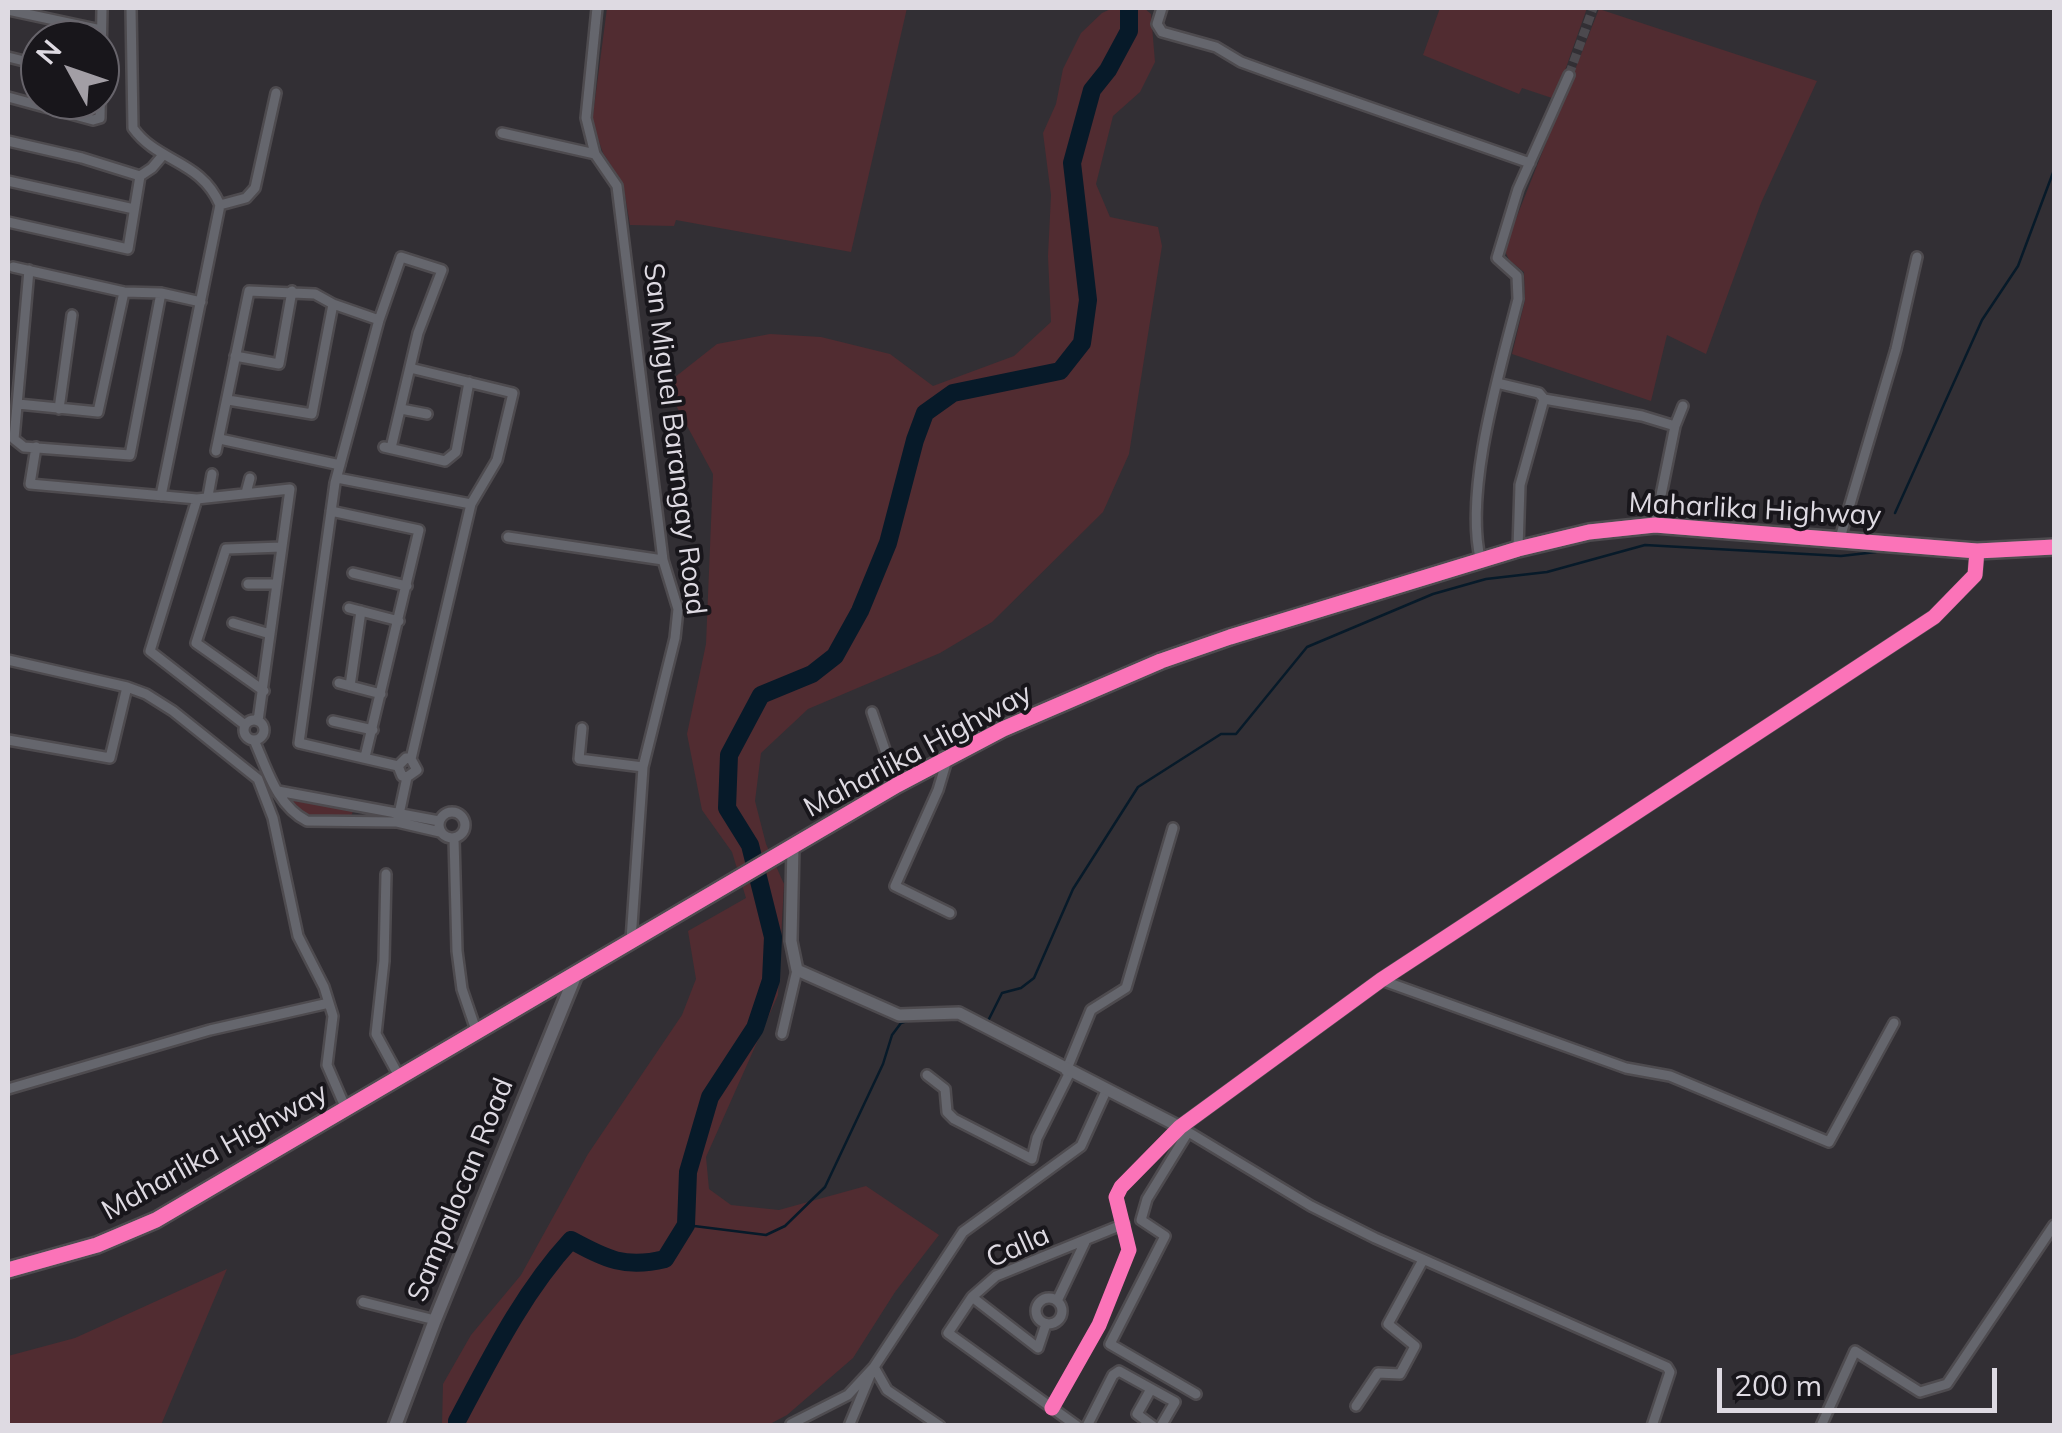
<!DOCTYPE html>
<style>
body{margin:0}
#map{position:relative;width:2062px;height:1433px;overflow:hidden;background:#322f34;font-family:Mulish,sans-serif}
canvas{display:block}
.frame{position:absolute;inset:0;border:10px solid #dedae2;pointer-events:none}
.north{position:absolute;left:20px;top:20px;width:100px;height:100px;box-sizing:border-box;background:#18161b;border:2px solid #67646b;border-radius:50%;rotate:310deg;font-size:28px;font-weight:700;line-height:40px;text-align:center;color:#dedae2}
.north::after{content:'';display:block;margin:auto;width:35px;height:45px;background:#a29ea5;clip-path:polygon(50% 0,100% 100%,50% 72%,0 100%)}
.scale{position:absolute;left:1717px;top:1368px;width:280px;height:45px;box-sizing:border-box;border:5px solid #dedae2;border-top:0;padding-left:12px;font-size:30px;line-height:35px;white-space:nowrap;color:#dedae2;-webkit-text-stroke:8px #18161b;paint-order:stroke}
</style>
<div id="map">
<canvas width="2062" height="1433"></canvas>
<div class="frame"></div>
<div class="north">N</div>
<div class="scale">200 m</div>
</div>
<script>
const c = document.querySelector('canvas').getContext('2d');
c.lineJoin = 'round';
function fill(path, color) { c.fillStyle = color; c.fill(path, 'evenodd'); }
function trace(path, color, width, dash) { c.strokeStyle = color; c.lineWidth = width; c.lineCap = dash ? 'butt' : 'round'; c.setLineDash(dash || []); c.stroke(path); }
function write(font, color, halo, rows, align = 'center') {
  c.font = font + ' Mulish,sans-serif'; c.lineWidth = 8; c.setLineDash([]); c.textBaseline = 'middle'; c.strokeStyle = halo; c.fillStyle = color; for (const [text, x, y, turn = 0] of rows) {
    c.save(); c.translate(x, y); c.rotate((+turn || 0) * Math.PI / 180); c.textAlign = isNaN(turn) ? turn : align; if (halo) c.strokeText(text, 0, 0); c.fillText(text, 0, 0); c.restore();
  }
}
const green = new Path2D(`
 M607,8H907L851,252L676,220L674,226L630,225L623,184L603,153L592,122Z
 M1113,8H1144L1151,14L1155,62L1140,92L1113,116L1096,184L1110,217L1158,227L1162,246L1129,454L1103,512L992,622L940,653L808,709L761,753L755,801L766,844L784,884L778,995L706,1157L709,1189L731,1205L779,1210L866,1186L939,1235L895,1292L853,1358L787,1415L768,1425L442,1426L443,1384L471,1335L521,1275L588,1154L682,1015L696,979L688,931L746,898L732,852L702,810L687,734L706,644L713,474L665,385L717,344L770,334L821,337L890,354L933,386L1014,356L1051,322L1048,256L1051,195L1043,133L1056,104L1063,69L1081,33L1102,13Z
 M1440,8H1587L1555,99L1522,88L1519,94L1423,55Z
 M1599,9L1817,81L1761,203L1706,354L1667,335L1651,401L1512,354L1525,300L1524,272L1509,260L1504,249Z
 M292,795L353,811L350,820C324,819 303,823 288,798Z
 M227,1269L161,1425H8V1356L75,1338Z`);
const stream = new Path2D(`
 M1895,513L1982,320L2018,266L2054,170
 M987,1023L1002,993L1021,988L1034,978L1073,889L1138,787L1221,734H1236L1307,647L1433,594L1486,579L1547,572L1645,545L1841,556L1876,552
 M686,1225L766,1235L785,1226L825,1187L883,1064L892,1035L901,1023L910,1020`);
const river = new Path2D(`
 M457,1426V1421C490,1359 523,1292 571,1240C606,1259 625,1269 665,1259L686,1225L688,1172L710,1097L755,1028L771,980L773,937L750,845L727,808L729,755L761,695L812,674L835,656L860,611L888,543L915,440L925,413L953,393L1060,371L1082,343L1088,300L1072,163L1092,90L1108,70L1129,31V8`);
const minorTunnel = new Path2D(`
 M1569,75L1593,8`);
const minor = new Path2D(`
 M131,8L133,128C158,163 201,160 220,205L161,496
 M597,8L586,118L595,154L617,186L663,560L678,609L675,638L643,767L631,940
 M1162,8L1157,24L1162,32L1216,47L1241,62L1277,75L1530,163
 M8,10L101,30
 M8,57L40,65
 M8,97L93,120L100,118L102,8
 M502,133L595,154
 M8,141L82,158L140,176L152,168L163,155
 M8,181L134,209
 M220,205L246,198L255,188L276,93
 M8,222L128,249L140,176
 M13,267L124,292L161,293L201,302
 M29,270L14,439L24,447L130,455L161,293
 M235,356L279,364L292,291
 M410,368L513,393L497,460L471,504L411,759
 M1497,383L1539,393L1544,399L1642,416L1675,426L1655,525
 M228,400L312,414L333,304
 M18,404L98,412L124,292
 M59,409L72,315
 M401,409L427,414
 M1675,426L1683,406
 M220,439L340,465
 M36,447L30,484L197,499L290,489L258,721
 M384,447L445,461L456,452L469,382
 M391,448L418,333L442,270L401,257L379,320L335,483L299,743L398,766
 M216,451L249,291L315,294L333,304L379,320
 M337,478L471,504
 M246,493L250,478
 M208,496L212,474
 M197,499L150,651L245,725
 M331,511L419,530L365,757
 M508,537L663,560
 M1840,538L1896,349L1917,257
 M1518,549L1520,485L1544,399
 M1481,562C1463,492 1500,370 1518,299L1517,276L1497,258L1518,189L1569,75
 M353,573L407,586
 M248,584H277
 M349,608L399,621
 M233,623L270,634
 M8,660L127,687
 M339,683L381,694
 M350,686L361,611
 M264,691L196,643L226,549L282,547
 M872,712L897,785
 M244 730a10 10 0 1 1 20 0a10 10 0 1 1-20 0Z
 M333,721L373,730
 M582,728L579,759L643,767
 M8,740L110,758L127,687L146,694L173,711L258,779L273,818L298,936L324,987L333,1016L327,1065L346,1109
 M254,740C267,769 277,806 307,821L397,822L440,832
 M947,760L938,790L895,886L950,913
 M278,791L439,821
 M439 825a13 13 0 1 1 26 0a13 13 0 1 1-26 0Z
 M398,819L407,777L417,770L411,759L406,758L398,766L402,776L407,777
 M454,838L457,951L462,989L477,1033
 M386,874L384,961L376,1034L400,1078
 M1381,980L1626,1068L1670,1076L1829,1142L1894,1023
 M782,1034L797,970
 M1066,1071L1091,1010L1126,988L1173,828
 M927,1075L945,1089L947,1112L954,1119L1032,1159L1037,1138L1070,1072
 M8,1089L210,1030L329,1003
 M1188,1132L1147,1199L1141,1220L1165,1236L1110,1344L1196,1394
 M972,1297L1038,1348L1046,1324
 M1036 1311a13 13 0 1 1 26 0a13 13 0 1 1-26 0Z
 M1057,1301L1085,1242
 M363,1302L435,1320
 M1151,1389L1137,1414L1153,1426
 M1356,1406L1378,1373L1400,1374L1415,1346L1388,1324L1423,1260
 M1052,1408L1099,1325L1129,1250L1116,1197L1121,1187L1180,1127L1311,1206L1375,1238L1667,1367L1670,1372L1652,1426
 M791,1424L848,1395L874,1367
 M849,1426L871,1373
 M940,1426L887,1390L874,1367L963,1232L1081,1146L1106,1091
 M1077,1426L948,1333L972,1297L996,1276L1124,1224
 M1087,1426L1113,1375L1119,1371L1175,1402L1161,1426
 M1821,1426L1855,1351L1920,1392L1947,1384L2054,1225`);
const tertiary = new Path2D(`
 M793,846L791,941L797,970L899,1015L959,1013L1180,1127L1381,980L1934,617L1975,575L1977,551`);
const secondary = new Path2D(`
 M395,1426L435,1320L576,974`);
const trunk = new Path2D(`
 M8,1270L97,1245L156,1220L897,785L1003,729L1161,661L1230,637L1518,549L1589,532L1655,525L1977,551L2054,547`);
const cycleway = new Path2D(`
 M8,1270L97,1245L156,1220L897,785L1003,729L1161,661L1230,637L1518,549L1589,532L1655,525L1977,551L2054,547
 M1052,1408L1099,1325L1129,1250L1116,1197L1121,1187L1180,1127L1381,980L1934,617L1975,575L1977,551`);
const streetNames = [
 ["San Miguel Barangay Road",674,439,83],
 ["Maharlika Highway",1755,510,3],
 ["Maharlika Highway",918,751,-28],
 ["Maharlika Highway",215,1152,-29],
 ["Sampalocan Road",461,1190,-68],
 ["Calla",1018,1247,-24]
];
fill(green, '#512c31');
trace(stream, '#071a29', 2.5);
trace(river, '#071a29', 18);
trace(minorTunnel, '#4c494e', 9, [9, 4.5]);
trace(minor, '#4e4b4f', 14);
trace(tertiary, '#4e4b4f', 16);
trace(secondary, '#4e4b4f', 18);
trace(trunk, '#4e4b4f', 20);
trace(minor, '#65666d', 9);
trace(tertiary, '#65666d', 11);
trace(secondary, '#686870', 12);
trace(trunk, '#6a6a72', 15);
trace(cycleway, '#fb73b8', 15);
write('28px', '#dedae2', '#18161b', streetNames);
</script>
